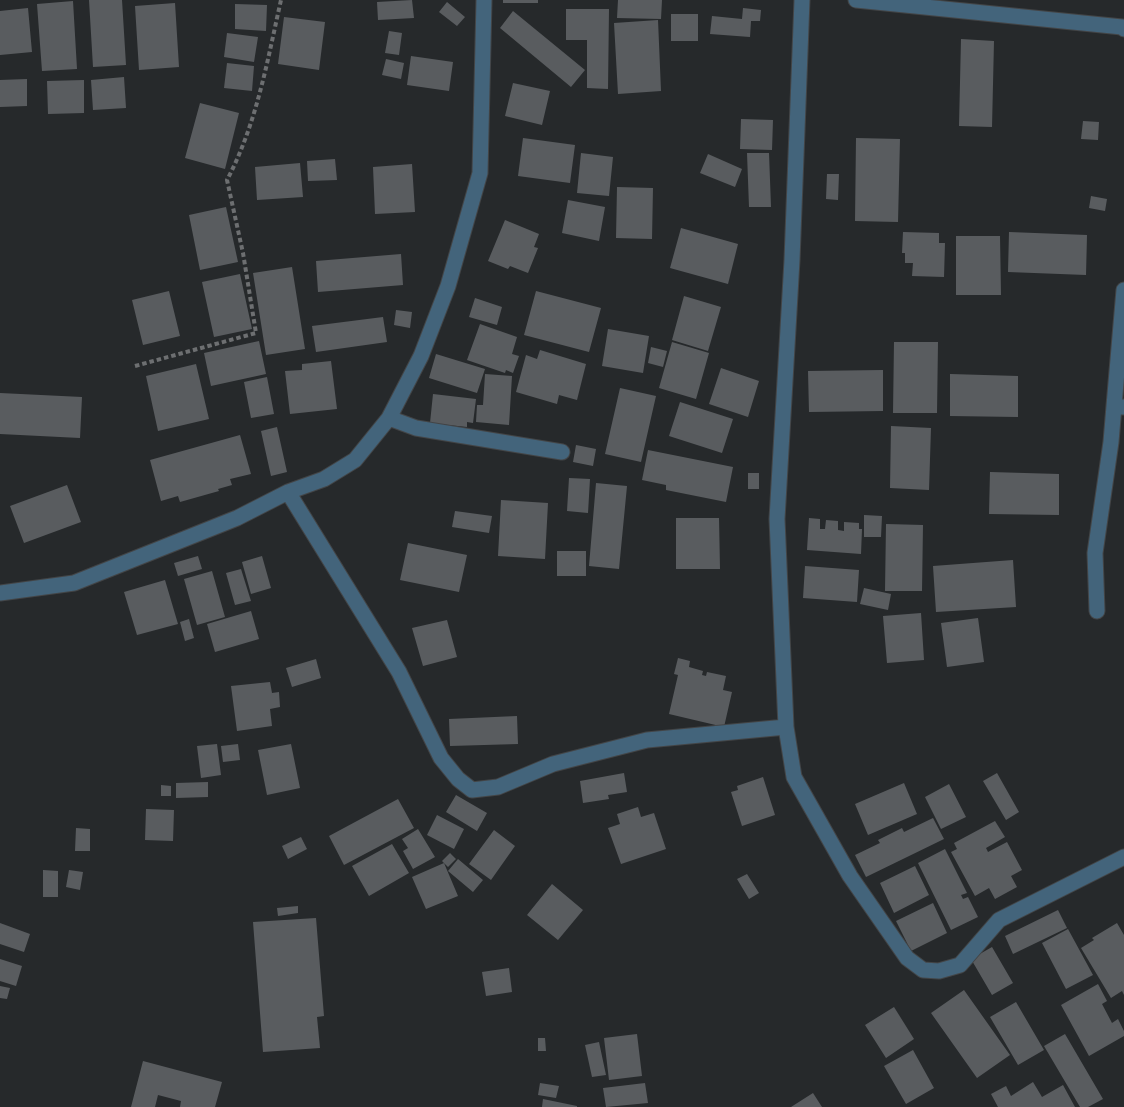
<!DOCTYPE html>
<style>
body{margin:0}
canvas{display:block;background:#26292b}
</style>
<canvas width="1124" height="1107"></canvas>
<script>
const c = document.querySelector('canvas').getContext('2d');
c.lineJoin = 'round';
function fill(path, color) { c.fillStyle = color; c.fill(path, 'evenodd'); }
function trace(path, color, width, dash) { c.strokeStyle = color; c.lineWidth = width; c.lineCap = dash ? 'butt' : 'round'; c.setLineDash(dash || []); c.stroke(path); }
const building = new Path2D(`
 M89,0H122L126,65L93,67Z
 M412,0L414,18L378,20L377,2Z
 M503,0H538V3H503Z
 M618,0H662L661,19L617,18Z
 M73,1L77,69L42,71L37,4Z
 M447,2L465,17L457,26L439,12Z
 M175,3L179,67L139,70L135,6Z
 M235,4L267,5L266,31L235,29Z
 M28,8L32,52L0,55V11Z
 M743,8L761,10L760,21H751L750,37L710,34L712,16L742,19Z
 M566,9H609L608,89L587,88V40H566Z
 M513,11L585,70L571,87L500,28Z
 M671,14H698V41H671Z
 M284,17L325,22L319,70L278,64Z
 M658,20L661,91L618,94L614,23Z
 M389,31L402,33L399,55L385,53Z
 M227,33L258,37L254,62L224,57Z
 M961,39L994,41L992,127L959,126Z
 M411,56L453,62L449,91L407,85Z
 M386,59L404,63L401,79L382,75Z
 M227,63L254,66L252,91L224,88Z
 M124,77L126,108L93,110L91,80Z
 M27,79V106L0,107V80Z
 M84,80V113L48,114L47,81Z
 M513,83L550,91L542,125L505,116Z
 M200,103L239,113L225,169L185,158Z
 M741,119L773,120L772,150L740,149Z
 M1083,121L1099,122L1098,140L1081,139Z
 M523,138L575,145L570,183L518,176Z
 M856,138L900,139L898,222L855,221Z
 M581,153L613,157L609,196L577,193Z
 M747,153H769L771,207H749Z
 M708,154L742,169L735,187L700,173Z
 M335,159L337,180L308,181L307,161Z
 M300,163L303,197L257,200L255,167Z
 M412,164L415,212L375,214L373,167Z
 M827,174H839L838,200L826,199Z
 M617,187L653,188L652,239L616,238Z
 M1091,196L1107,199L1105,211L1089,208Z
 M568,200L605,207L599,241L562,233Z
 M226,207L238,262L200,270L189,215Z
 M505,220L539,234L534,247L538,248L528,273L510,266L508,269L488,261Z
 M681,228L738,244L728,284L670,268Z
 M903,232L939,233V243H945L944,277L912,276L913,263H905V253H902Z
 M1009,232L1087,235L1086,275L1008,272Z
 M956,236H1000L1001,295H956Z
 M401,254L403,285L318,292L316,261Z
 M292,267L305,349L266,355L253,273Z
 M240,274L252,329L214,337L202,282Z
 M169,291L180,336L143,345L132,300Z
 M536,291L601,308L589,352L524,335Z
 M684,296L721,307L708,351L672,340Z
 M475,298L502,307L497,325L469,317Z
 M396,310L412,312L410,328L394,325Z
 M383,317L387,342L316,352L312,326Z
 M480,324L517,337L512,354L519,356L513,373L506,370L505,373L467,360Z
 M608,329L649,336L643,373L602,366Z
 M259,341L266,374L211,386L204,353Z
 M672,342L709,353L696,399L659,388Z
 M894,342H938L937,413H893Z
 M651,347L667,351L663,367L648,363Z
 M540,350L586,364L577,400L559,395L557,404L516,392L526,355L537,359Z
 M436,354L485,369L477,393L429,378Z
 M331,361L337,409L290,414L285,371L302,370V364Z
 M196,364L209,419L158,431L146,376Z
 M721,368L759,381L748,417L709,404Z
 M883,370V411L809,412L808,371Z
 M485,374L512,376L509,425L476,422L477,405H483Z
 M950,374L1018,376V417L950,416Z
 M267,377L274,414L251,418L244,382Z
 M620,388L656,396L641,462L605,454Z
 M0,393L82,397L80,438L0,434Z
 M433,394L476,399L473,423L467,422V427L430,423Z
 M680,402L733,419L722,453L669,436Z
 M891,426L931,428L929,490L890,488Z
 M277,427L287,472L271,476L261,431Z
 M240,435L251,474L230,479L232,485L218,489L219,491L180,502L178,496L161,501L150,460Z
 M576,445L596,449L593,466L573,462Z
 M648,450L733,467L726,502L666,490V485L642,480Z
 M990,472L1059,474V515L989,514Z
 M748,473H759V489H748Z
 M569,478L590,479L588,513L567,511Z
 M596,483L627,486L619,569L589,566Z
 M67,485L81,522L24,543L10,506Z
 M501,500L548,503L545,559L498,556Z
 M455,511L492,516L489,533L452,527Z
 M864,515L882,516L881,537H864Z
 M676,518H719L720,569H676Z
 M809,518L820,519V529H825L826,520L838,521V530L844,531V522L859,523V529H862L861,554L807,550Z
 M886,524L923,525L922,591H885Z
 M408,543L467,555L459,592L400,580Z
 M557,551H586V576H557Z
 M198,556L202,569L178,576L174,563Z
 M262,556L271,588L251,594L242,562Z
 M1013,560L1016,607L936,612L933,566Z
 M805,566L859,570L857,602L803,598Z
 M241,569L251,601L235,605L226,573Z
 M212,571L225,617L197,625L184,579Z
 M165,580L178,624L137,635L124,592Z
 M864,588L891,594L888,610L860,604Z
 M251,611L259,639L215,652L207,624Z
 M921,613L924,660L887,663L883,616Z
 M978,618L984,662L947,667L941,623Z
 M189,619L194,638L185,641L180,622Z
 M447,620L457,657L423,666L412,628Z
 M678,658L690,661L689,667L703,671L702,675L706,676L707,672L726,676L723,690L732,692L724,727L669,714L678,675L674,674Z
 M316,659L321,678L292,687L286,668Z
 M270,682L272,693L279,692L280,707L270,709L272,726L237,731L231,686Z
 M517,716L518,744L450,746L449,719Z
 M217,744L221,775L201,778L197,746Z
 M238,744L240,760L223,762L221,746Z
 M291,744L300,788L267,795L258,750Z
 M624,773L627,792L608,795L609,799L583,803L580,781Z
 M997,773L1019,812L1006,820L983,781Z
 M763,777L775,815L742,826L731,792L738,790L737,786Z
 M208,782V797L176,798V783Z
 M904,783L917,814L868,835L855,804Z
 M949,784L966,817L941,829L925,797Z
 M161,785L171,786V796H161Z
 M456,795L487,813L477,831L446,812Z
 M398,799L414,828L344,865L329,836Z
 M638,807L641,817L654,813L666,849L621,864L608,828L620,824L617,814Z
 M146,809L174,810L173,841L145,840Z
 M437,815L464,829L454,849L427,835Z
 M933,818L944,839L866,877L855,855L880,843L878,840L902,828L904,832Z
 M995,821L1005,837L986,848L988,852L1007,842L1022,870L1011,876L1017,887L995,899L989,888L975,896L951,852L957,849L954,843Z
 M76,828L90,829V851H75Z
 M418,829L435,857L413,869L403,851L408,848L402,839Z
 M494,830L515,846L491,880L469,864Z
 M301,837L307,849L288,859L282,846Z
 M392,844L409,873L369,896L352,866Z
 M945,849L967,893L961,895L963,899L968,897L978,917L951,930L918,863Z
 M450,853L456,859L448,867L442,861Z
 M458,859L483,880L473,892L448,871Z
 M444,863L458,896L426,909L412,877Z
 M915,866L929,895L894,913L880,883Z
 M43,870L58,871V897H43Z
 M69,870L83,872L80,890L66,887Z
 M747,874L759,893L749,899L737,879Z
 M552,884L583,910L558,940L527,915Z
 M933,903L947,933L911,951L896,921Z
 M298,906V913L278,916L277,908Z
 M1058,910L1067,928L1013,954L1005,936Z
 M316,918L324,1016L317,1017L320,1048L263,1052L253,922Z
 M0,923L30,934L24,952L0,944Z
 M1117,923L1124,935V995L1122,991L1111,998L1081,948L1094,940L1092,938Z
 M1068,929L1093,975L1066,989L1042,943Z
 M992,947L1013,983L992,995L971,959Z
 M0,959L22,966L16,986L0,981Z
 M509,968L512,992L486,996L482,972Z
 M1098,984L1107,1001L1102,1004L1112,1023L1118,1019L1124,1031V1036L1089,1056L1061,1005Z
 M0,986L10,988L7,999L0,998Z
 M964,990L1010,1055L977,1078L931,1013Z
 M1016,1002L1044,1050L1018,1065L990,1017Z
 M894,1007L914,1039L886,1058L865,1025Z
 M637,1034L642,1076L609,1080L604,1038Z
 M1065,1034L1103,1099L1088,1107H1080L1044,1046Z
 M538,1038H545L546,1051H538Z
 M599,1042L606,1075L592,1077L585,1045Z
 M913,1050L934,1088L906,1104L884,1066Z
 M143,1061L222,1082L215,1107H180L181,1101L158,1095L155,1107H131Z
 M1033,1082L1042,1097L1063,1085L1075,1107H998L991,1094L1006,1086L1011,1096Z
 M540,1083L559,1086L556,1098L538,1095Z
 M645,1083L648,1103L606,1107L603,1088Z
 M813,1093L822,1107H791Z
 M543,1099L577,1106V1107H542Z`);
const path = new Path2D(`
 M135,366L256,333L243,253L227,180C257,123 267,62 281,0`);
const minor = new Path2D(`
 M802,0L792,260L777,519L786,727L794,777L850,876L907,958L923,970L939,971L960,965L999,920L1124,857
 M856,0L1122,27L1124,29
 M1123,407L1114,406L1124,290
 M389,418L416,428L562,452
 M288,492L399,672L441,758L458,779L472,790L498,787L553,764L647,740L786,727
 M0,593L74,583L237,518L288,492L324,479L355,460L389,418L421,356L448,286L480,173L484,0
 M1097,611L1095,553L1111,442L1114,406`);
fill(building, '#595c5f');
trace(minor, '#434547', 17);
trace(path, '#6d6f71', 4, [4.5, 3]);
trace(minor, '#43647b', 15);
</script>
